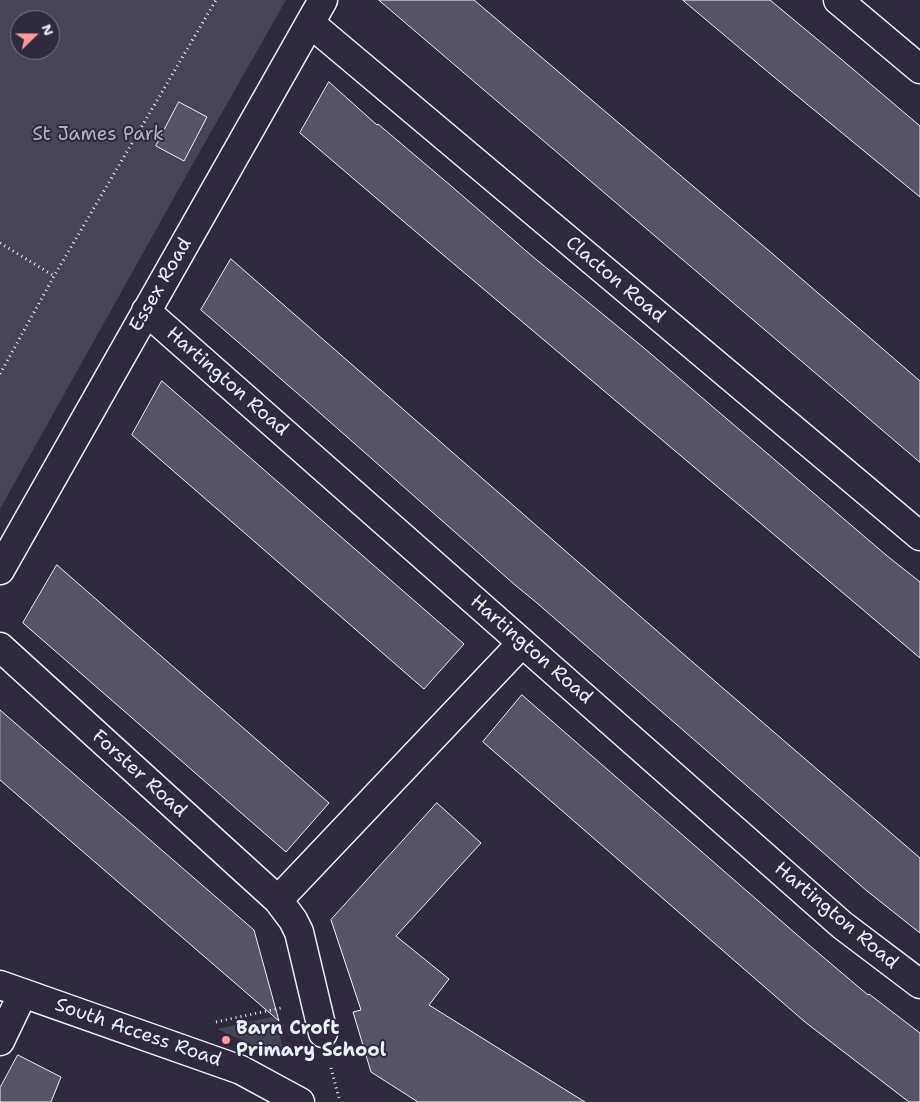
<!DOCTYPE html>
<style>
body{margin:0}
#map{position:relative;width:920px;height:1102px;overflow:hidden;background:#2f2a3d;font-family:"Shantell Sans",sans-serif}
canvas{display:block}
.north{position:absolute;left:10px;top:10px;width:50px;height:50px;box-sizing:border-box;background:#2f2a3d;border:1px solid #797a88;border-radius:50%;rotate:68deg;font-size:14px;font-weight:700;line-height:20px;text-align:center;color:#e8f1f8}
.north::after{content:'';display:block;margin:auto;width:18px;height:22px;background:#ff9aa2;clip-path:polygon(50% 0,100% 100%,50% 72%,0 100%)}
</style>
<div id="map">
<canvas width="920" height="1102"></canvas>
<div class="north">N</div>
</div>
<script>
const c = document.querySelector('canvas').getContext('2d');
c.lineJoin = 'round';
function fill(path, color) { c.fillStyle = color; c.fill(path, 'evenodd'); }
function trace(path, color, width, dash) { c.strokeStyle = color; c.lineWidth = width; c.lineCap = dash ? 'butt' : 'round'; c.setLineDash(dash || []); c.stroke(path); }
function write(font, color, halo, rows, align = 'center') {
  c.font = font + ' "Shantell Sans",sans-serif'; c.lineWidth = 4; c.setLineDash([]); c.textBaseline = 'middle'; c.strokeStyle = halo; c.fillStyle = color; for (const [text, x, y, turn = 0] of rows) {
    c.save(); c.translate(x, y); c.rotate((+turn || 0) * Math.PI / 180); c.textAlign = isNaN(turn) ? turn : align; if (halo) c.strokeText(text, 0, 0); c.fillText(text, 0, 0); c.restore();
  }
}
const green = new Path2D(`
 M0,0H286L190,169L0,509ZM20,20H50V50H20Z
 M276,1016L285,1059L217,1029Z`);
const building = new Path2D(`
 M379,0H474L767,249L920,381V462Z
 M683,0H770L841,59L920,126V197L768,72Z
 M329,82L377,125L378,124L450,185L532,256L644,348L886,555L920,582V658L396,215L300,133Z
 M179,102L207,117L184,161L156,146Z
 M231,259L688,658L920,858V933L867,891L707,751L537,603L515,585L304,399L201,310Z
 M162,381L464,644L424,689L132,435Z
 M57,565L329,803L286,852L23,623Z
 M522,695L803,940L868,995L869,994L920,1033V1102H909L805,1022L483,742Z
 M0,710L254,930L279,1021L0,780Z
 M437,803L481,843L396,936L449,979L429,1005L585,1102H418L371,1072L353,1012L361,1010L331,920Z
 M18,1055L61,1077L51,1102H0V1088Z`);
const path = new Path2D(`
 M0,243L54,276
 M0,374L54,276L216,0
 M216,1022L281,1008
 M331,1068L340,1102`);
const minor = new Path2D(`
 M838,0L920,69
 M310,23L920,536
 M146,311L842,925L920,984
 M0,570L323,0
 M0,647L278,900L293,920L299,932L323,1033
 M278,900L522,643
 M0,985L241,1070L300,1102
 M0,1041L23,993`);
const markers = [
 [226,1040,5,"#ff9aa2"]
];
const parkNames = [
 ["St James Park",98,135]
];
const streetNames = [
 ["Clacton Road",615,280,40],
 ["Essex Road",161,285,-60],
 ["Hartington Road",227,382,41],
 ["Hartington Road",531,650,41],
 ["Forster Road",139,774,42],
 ["Hartington Road",836,916,40],
 ["South Access Road",138,1033,19]
];
const poiNames = [
 ["Barn Croft",236,1029],
 ["Primary School",236,1051]
];
fill(green, '#464455');
fill(building, '#575565');
trace(building, '#e8f1f8', 1);
trace(minor, '#e8f1f8', 31);
trace(path, '#e8f1f8', 3, [1, 4]);
trace(minor, '#2f2a3d', 28);
for (const [x, y, r, color] of markers) { const dot = new Path2D(); dot.arc(x, y, r, 0, 2 * Math.PI); c.fillStyle = color; c.fill(dot); trace(dot, '#2f2a3d', 2); }
write('19px', '#afb4bf', '#2f2a3d', parkNames);
write('19px', '#e8f1f8', '#2f2a3d', streetNames);
write('bold 19px', '#e8f1f8', '#2f2a3d', poiNames, 'left');
</script>
